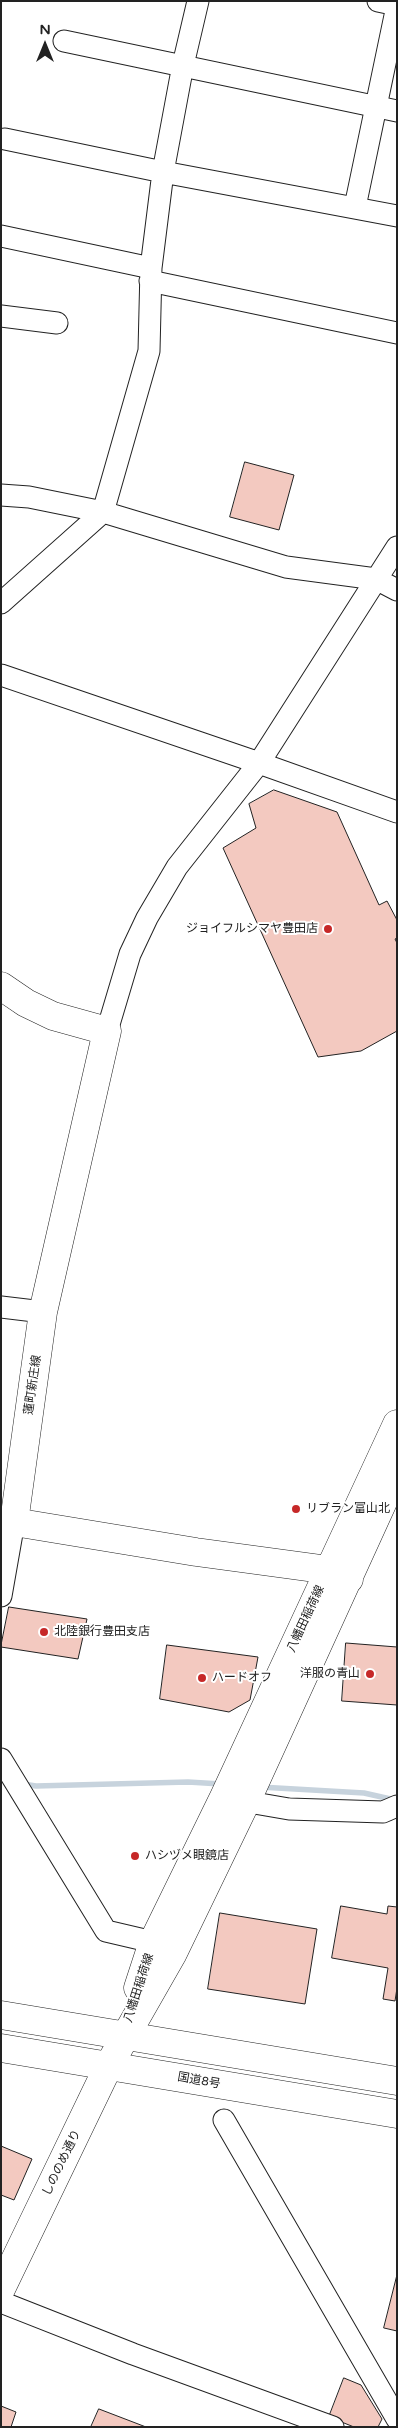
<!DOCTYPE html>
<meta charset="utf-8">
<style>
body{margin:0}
#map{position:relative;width:398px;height:2428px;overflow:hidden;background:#fff;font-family:"Varela Round",sans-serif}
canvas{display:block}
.frame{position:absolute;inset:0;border:2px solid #222;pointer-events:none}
.north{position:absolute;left:20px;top:20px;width:50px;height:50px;-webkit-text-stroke:4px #fff;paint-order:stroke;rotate:0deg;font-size:14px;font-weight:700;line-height:20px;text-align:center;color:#222}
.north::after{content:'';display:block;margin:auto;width:18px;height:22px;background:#222;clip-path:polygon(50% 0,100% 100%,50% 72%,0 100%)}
</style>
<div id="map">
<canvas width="398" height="2428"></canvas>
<div class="frame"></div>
<div class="north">N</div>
</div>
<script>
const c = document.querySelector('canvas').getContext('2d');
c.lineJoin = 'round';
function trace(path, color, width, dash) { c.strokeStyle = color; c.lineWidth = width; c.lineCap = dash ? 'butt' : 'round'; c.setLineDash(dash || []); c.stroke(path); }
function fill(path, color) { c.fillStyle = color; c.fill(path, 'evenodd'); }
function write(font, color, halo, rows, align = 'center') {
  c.font = font + ' "Varela Round","Noto Sans JP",sans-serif'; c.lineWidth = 4; c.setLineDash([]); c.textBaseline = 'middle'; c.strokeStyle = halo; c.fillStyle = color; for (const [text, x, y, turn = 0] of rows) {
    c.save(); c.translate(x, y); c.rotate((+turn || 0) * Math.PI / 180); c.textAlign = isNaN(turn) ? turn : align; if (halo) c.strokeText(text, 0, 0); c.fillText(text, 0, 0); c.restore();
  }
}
const stream = new Path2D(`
 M23,1784L36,1786L188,1782L221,1784
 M260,1787L364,1793L395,1800`);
const building = new Path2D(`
 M245,462L294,475L279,530L230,517Z
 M274,790L337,812L379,905L387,901L397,920V938L395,939L397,943V1031L361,1051L318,1057L223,848L256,828L249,804Z
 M9,1607L87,1619L78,1659L1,1647Z
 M346,1643L397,1647V1705L342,1701Z
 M167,1645L258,1657L250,1700L229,1712L160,1699Z
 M341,1906L387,1914L388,1906L397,1907V1988L395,2001L383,1999L388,1968L332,1958Z
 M220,1913L317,1929L305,2004L208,1989Z
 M1,2146L32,2159L14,2200L1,2195Z
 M397,2275V2331L384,2328Z
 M344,2378L361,2385L382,2419L378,2427H354L329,2417Z
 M1,2406L16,2412L11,2427H1Z
 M99,2409L146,2427H91Z`);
const minor = new Path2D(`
 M378,1L397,5
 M64,41L397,111
 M5,139L163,172L397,216
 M355,207L397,6
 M1,236L151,268
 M150,281L397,333
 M1,316L57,323
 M1,495L29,497L103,512L286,567L376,579L397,590
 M1,603L103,512L149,351L151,268L163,172L183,65L198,1
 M1,675L259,763L397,812
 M107,1031L130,954L147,918L177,867L259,763L397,547
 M1,1307L43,1312
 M1,1519L14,1522L1,1596
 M1,1759L106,1931L153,1942
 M231,1799L289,1809L383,1812L397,1806
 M224,2120L397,2419
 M1,2302L133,2354L333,2427`);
const major = new Path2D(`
 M1,986L26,1003L53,1016L107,1031L43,1312L14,1522L196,1552L329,1570L349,1579
 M138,1988L153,1942L224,1797L397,1424
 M1,2289L109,2065L173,1953L246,1802L397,1471`);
const highway = new Path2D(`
 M1,2015L397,2081
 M1,2048L397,2114`);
const markers = [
 [328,929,5,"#c62828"],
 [296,1509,5,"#c62828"],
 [44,1632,5,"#c62828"],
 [370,1674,5,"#c62828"],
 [202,1678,5,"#c62828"],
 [135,1856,5,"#c62828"]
];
const poiNames = [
 ["ジョイフルシマヤ豊田店",318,929,"right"],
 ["リブラン富山北",306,1509],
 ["北陸銀行豊田支店",54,1632],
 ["洋服の青山",360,1674,"right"],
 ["ハードオフ",212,1678],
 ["ハシヅメ眼鏡店",145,1856]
];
const streetNames = [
 ["蓮町新庄線",33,1385,-82],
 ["八幡田稲荷線",306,1619,-65],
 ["八幡田稲荷線",139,1988,-72],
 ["国道8号",199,2081,10],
 ["しののめ通り",62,2163,-64]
];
trace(stream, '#c7d3dd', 5.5);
fill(building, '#f3c9c0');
trace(building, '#222', 1);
trace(minor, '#222', 23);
trace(major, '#222', 29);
trace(highway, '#222', 29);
trace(minor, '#fff', 21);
trace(major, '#fff', 28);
trace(highway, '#fff', 28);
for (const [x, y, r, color] of markers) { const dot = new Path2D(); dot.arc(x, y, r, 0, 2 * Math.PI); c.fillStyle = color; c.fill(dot); trace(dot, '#fff', 2); }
write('12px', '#222', '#fff', poiNames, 'left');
write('12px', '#222', '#fff', streetNames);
</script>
